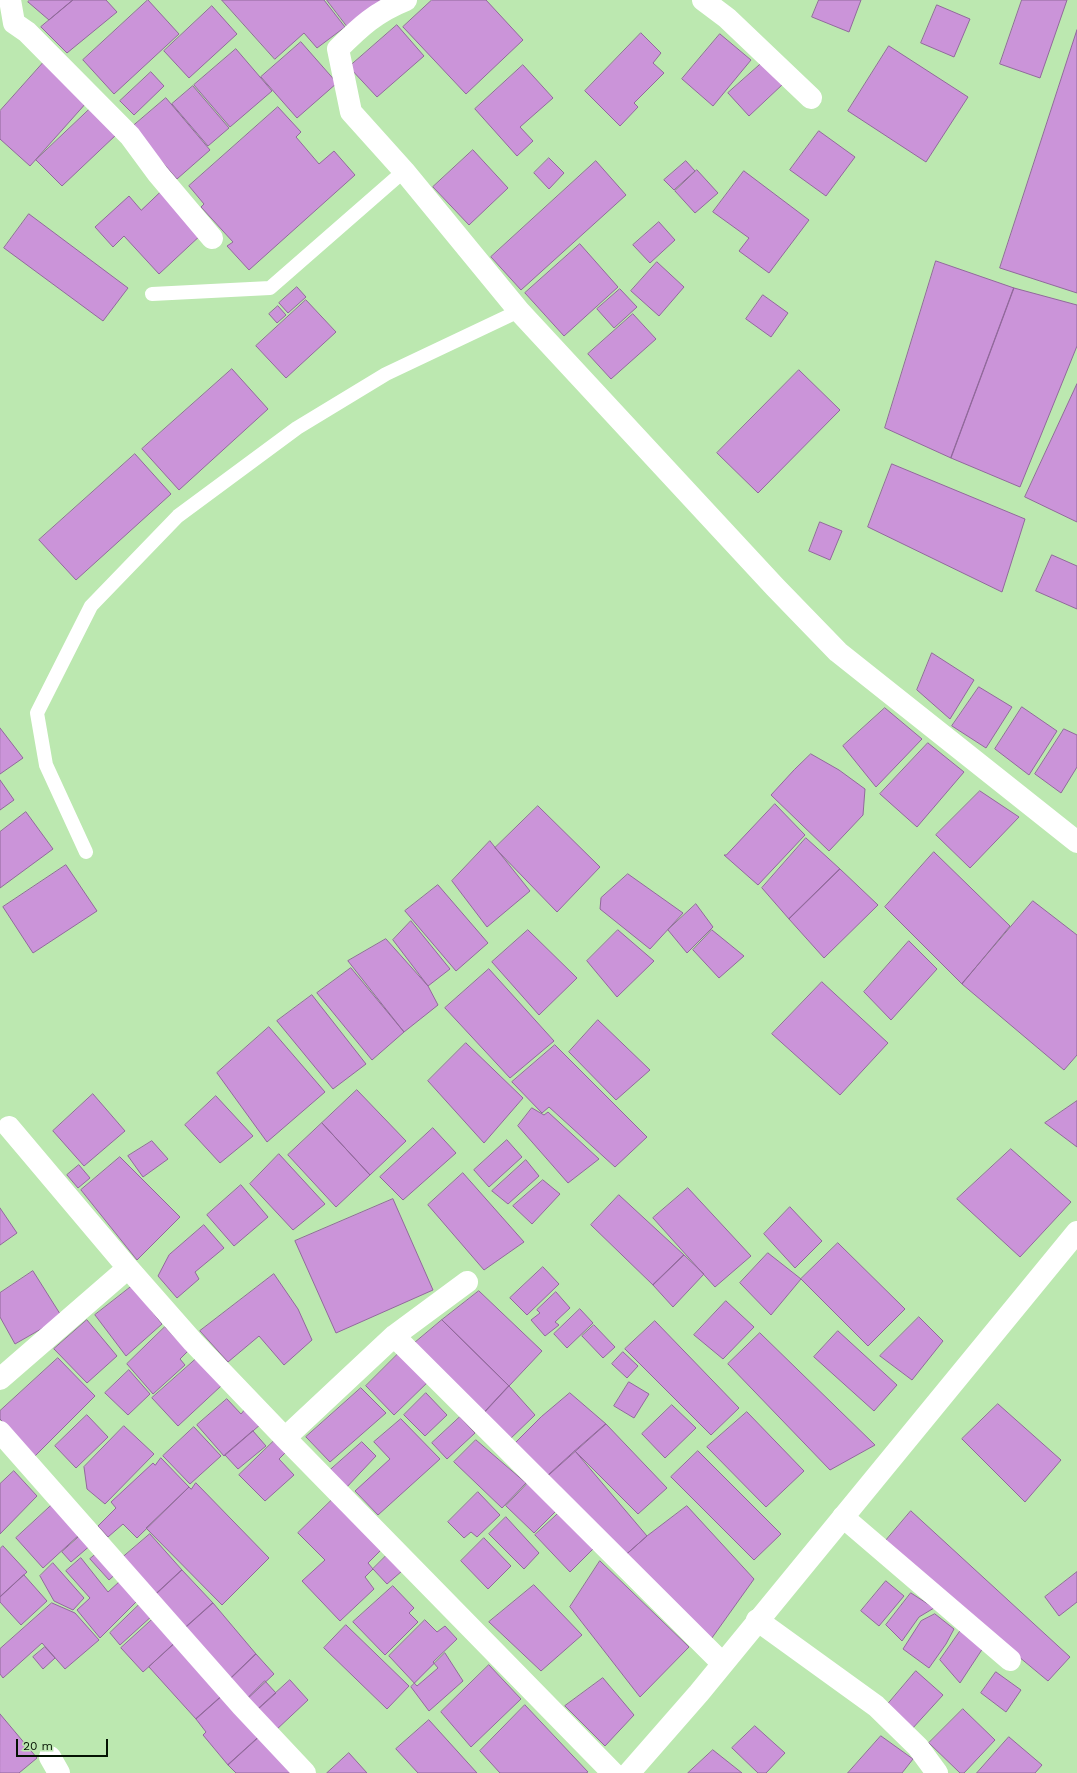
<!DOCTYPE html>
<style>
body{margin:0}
#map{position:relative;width:1077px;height:1773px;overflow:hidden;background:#bce8b0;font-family:"Work Sans",sans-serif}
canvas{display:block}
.scale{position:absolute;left:16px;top:1739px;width:92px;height:18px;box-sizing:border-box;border:2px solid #041202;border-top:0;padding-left:5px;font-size:12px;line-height:14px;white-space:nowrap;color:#041202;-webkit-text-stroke:3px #bce8b0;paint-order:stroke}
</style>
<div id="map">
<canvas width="1077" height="1773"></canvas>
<div class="scale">20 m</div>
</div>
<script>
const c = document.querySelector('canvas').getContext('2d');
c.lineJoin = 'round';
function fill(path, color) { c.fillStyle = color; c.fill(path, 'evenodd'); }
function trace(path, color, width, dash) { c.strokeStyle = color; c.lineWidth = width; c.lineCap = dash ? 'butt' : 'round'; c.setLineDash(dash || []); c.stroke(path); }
const building = new Path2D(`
 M30,0H73L49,20L28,2Z
 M73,0H106L117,12L67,53L41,27Z
 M148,0L179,34L114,94L83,60Z
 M222,0H324L345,27L317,48L304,33L275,59Z
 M327,0H382L347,26Z
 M432,0H486L523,40L466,94L403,27Z
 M819,0H861L849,32L812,17Z
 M1022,0H1067L1040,78L1000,64Z
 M937,5L970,19L954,57L921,43Z
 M212,6L237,34L189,78L164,51Z
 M397,25L424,56L377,97L349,67Z
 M1077,30V293L1000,268Z
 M641,33L661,53L653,63L664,73L634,103L638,107L620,126L585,91Z
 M720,34L751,60L713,106L682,79Z
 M301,42L337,83L297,118L261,77Z
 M889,46L968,97L926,162L848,111Z
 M236,49L272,91L230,127L194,85Z
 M763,62L783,84L749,116L728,93Z
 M43,63L87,102L30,166L0,139V111Z
 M523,65L553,98L520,127L533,141L517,156L475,109Z
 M151,72L164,86L134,115L120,101Z
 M193,86L229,128L208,146L172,104Z
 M166,98L210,150L177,179L132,127Z
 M92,107L117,134L62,186L36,160Z
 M278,107L301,132L296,137L319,164L334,151L355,175L249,270L227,246L233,242L201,207L204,204L189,186Z
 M819,131L855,157L826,196L790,170Z
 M473,150L508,188L469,225L433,187Z
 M549,158L564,173L549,189L534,173Z
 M596,161L626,195L521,290L491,257Z
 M686,161L695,171L674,190L664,180Z
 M697,170L718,193L695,213L675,191Z
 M744,171L809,220L769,273L739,251L749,238L713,212Z
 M163,190L203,233L159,274L124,236L113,247L95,227L129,196L141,210Z
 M29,214L128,288L103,321L4,248Z
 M659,222L675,240L650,263L633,245Z
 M580,244L618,287L564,336L525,293Z
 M936,261L1014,288L951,458L885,428Z
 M657,262L684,287L659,316L631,291Z
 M297,287L306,297L288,313L279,303Z
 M1014,288L1077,305V346L1020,487L951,458Z
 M620,289L637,307L614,328L597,309Z
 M763,295L788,313L771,337L746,319Z
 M306,300L336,332L286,378L256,346Z
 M278,306L286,315L277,323L269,314Z
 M633,314L656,339L611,379L588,354Z
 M232,369L268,409L179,490L142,449Z
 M799,370L840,410L758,493L717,453Z
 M1077,384V522L1025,497Z
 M135,454L171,494L76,580L39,540Z
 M892,464L1025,519L1002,592L868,527Z
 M820,522L842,531L830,560L809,551Z
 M1052,555L1077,566V609L1036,591Z
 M932,653L974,680L950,719L917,690Z
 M979,687L1012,707L986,748L952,726Z
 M1022,707L1057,731L1029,775L995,749Z
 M885,708L922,739L876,787L843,746Z
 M0,728L23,758L0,774Z
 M1064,729L1077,735V767L1061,793L1035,774Z
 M928,743L964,772L917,827L880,794Z
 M811,754L839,770L865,789L863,815L829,851L771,795L794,770Z
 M0,780L14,800L0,810Z
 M980,791L1019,817L970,868L936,835Z
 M775,804L805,835L758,885L724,855H726Z
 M538,806L600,867L557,912L495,848Z
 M26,812L53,849L0,888V832Z
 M806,838L840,869L789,919L762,888Z
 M490,841L530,891L487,927L452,881Z
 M934,852L1010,926L962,984L885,907Z
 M66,865L97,911L33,953L3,907Z
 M840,869L878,905L824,958L789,919Z
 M628,874L683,913L650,949L600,909L601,898Z
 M438,885L488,943L456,971L405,911Z
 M1033,901L1077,935V1055L1064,1070L962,984Z
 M696,904L713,927L687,953L668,930Z
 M411,921L450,969L428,986L393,940Z
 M528,930L577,978L539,1015L492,962Z
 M618,930L654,961L617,997L587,961Z
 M712,930L744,956L719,978L693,950Z
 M386,939L428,986L438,1005L404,1032L348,961Z
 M909,941L937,969L891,1020L864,992Z
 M351,968L404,1032L372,1060L317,993Z
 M489,969L554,1041L510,1078L445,1008Z
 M822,982L888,1043L840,1095L772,1034Z
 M312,995L366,1064L333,1089L277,1021Z
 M598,1020L650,1070L616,1100L569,1052Z
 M269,1027L325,1092L267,1142L217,1073Z
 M466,1043L523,1098L484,1143L428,1081Z
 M555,1045L647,1137L615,1167L549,1107L542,1113L512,1082Z
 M357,1090L406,1141L370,1175L322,1123Z
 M93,1094L125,1131L84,1166L53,1131Z
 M216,1096L253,1136L220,1163L185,1125Z
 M1077,1101V1147L1045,1123Z
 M532,1108L544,1115L548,1112L599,1159L568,1183L518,1126Z
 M322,1123L370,1175L336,1207L288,1155Z
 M433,1128L456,1153L403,1200L380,1177Z
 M507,1140L522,1157L489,1187L474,1170Z
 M152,1141L168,1159L143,1177L128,1156Z
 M1011,1149L1071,1202L1020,1257L957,1199Z
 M279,1154L325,1204L293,1230L250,1184Z
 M120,1157L180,1217L137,1260L81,1190Z
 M526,1160L539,1176L508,1204L492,1191Z
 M79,1165L90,1178L78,1188L67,1175Z
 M463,1173L524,1242L484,1270L428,1205Z
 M543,1180L560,1194L532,1224L513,1206Z
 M241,1185L268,1217L234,1246L207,1215Z
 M688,1188L751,1256L715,1287L653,1218Z
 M619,1195L684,1255L653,1285L591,1225Z
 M393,1199L433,1290L336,1333L295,1241Z
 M790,1207L822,1241L795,1268L764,1234Z
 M0,1208L17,1233L0,1245Z
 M204,1225L224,1248L195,1272L199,1279L177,1298L158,1276L169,1255Z
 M838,1243L905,1309L868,1346L801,1279Z
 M768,1253L801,1279L771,1315L740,1283Z
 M684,1255L704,1274L673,1307L653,1285Z
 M543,1267L559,1284L527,1315L510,1298Z
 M33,1271L62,1317L15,1344L0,1317V1293Z
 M274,1274L298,1309L312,1340L284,1365L259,1336L228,1362L200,1331Z
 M132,1286L162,1324L126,1356L95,1315Z
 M479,1291L542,1351L509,1386L442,1320Z
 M556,1292L570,1308L555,1322L559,1325L545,1336L531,1320L540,1313L537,1310Z
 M726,1301L754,1327L723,1359L694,1335Z
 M580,1309L593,1323L567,1348L554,1334Z
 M919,1317L943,1341L912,1380L880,1356Z
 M87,1320L117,1356L87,1383L54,1349Z
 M442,1320L509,1386L482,1415L411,1346Z
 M655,1321L739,1408L711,1435L625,1349Z
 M594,1325L615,1347L603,1358L582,1336Z
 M165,1327L188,1351L180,1359L185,1365L153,1394L127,1364Z
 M838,1331L897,1385L874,1411L814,1357Z
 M760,1333L875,1445L830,1470L728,1364Z
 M402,1350L432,1378L394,1415L366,1386Z
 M623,1352L638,1366L627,1378L612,1364Z
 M58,1358L95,1396L35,1456L0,1419V1411Z
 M196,1359L221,1386L178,1426L152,1398Z
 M129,1370L150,1394L128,1415L105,1393Z
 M629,1382L649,1394L634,1418L614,1406Z
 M509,1386L535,1415L508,1441L482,1415Z
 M361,1388L386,1413L330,1462L306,1437Z
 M426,1393L447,1415L425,1436L404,1415Z
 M570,1393L606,1424L542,1481L512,1446L541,1417Z
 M227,1399L241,1414L246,1408L261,1424L224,1456L197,1425Z
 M998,1404L1061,1460L1025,1502L962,1439Z
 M672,1405L696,1428L665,1458L642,1434Z
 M747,1412L804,1471L766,1507L707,1447Z
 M87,1415L108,1437L76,1468L55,1446Z
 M460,1417L475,1433L447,1459L432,1443Z
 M401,1419L440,1459L378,1515L355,1491L390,1459L374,1442Z
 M606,1424L667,1488L638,1514L575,1451Z
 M124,1426L154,1454L105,1504L87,1489L84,1467Z
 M194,1427L221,1456L190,1484L163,1456Z
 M253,1431L266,1446L238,1469L225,1455Z
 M275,1440L286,1452L279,1459L294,1475L265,1501L239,1475Z
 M476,1440L526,1483L502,1508L454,1462Z
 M362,1442L376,1456L345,1489L328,1472Z
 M575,1451L647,1536L621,1559L542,1481Z
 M698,1451L781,1534L754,1560L671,1477Z
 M161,1458L189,1487L137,1538L123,1524L108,1537L98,1526L116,1508L111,1502L153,1463L155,1465Z
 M14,1471L37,1496L0,1534V1484Z
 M196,1483L269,1558L222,1605L146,1528L189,1487L191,1489Z
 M528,1483L556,1511L534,1533L506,1506Z
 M478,1492L500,1515L477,1537L471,1532L464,1538L448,1522Z
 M333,1499L381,1550L368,1563L373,1569L365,1577L374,1589L340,1621L302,1581L325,1560L298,1533Z
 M54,1503L80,1534L43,1568L16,1538Z
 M687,1506L754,1579L709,1642L621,1559L647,1536Z
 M562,1510L597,1545L570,1572L535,1535Z
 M911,1511L1070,1657L1048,1681L883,1544Z
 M506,1517L539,1553L524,1569L489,1534Z
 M82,1534L92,1544L71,1562L62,1552Z
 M150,1534L182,1570L155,1595L122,1558Z
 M484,1538L511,1566L488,1589L461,1561Z
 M3,1546L27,1572L0,1597V1549Z
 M101,1550L120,1570L109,1580L90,1559Z
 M387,1555L402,1571L387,1584L373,1569Z
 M81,1558L108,1592L120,1581L139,1599L100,1638L77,1610L90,1598L66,1571Z
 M600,1561L689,1647L640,1697L570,1607Z
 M53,1563L84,1598L73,1610L54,1601L40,1576Z
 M182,1570L213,1603L185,1628L155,1595Z
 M1077,1572V1602L1059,1616L1045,1597Z
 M24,1575L47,1601L21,1625L0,1602V1597Z
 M886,1581L904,1596L879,1626L861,1611Z
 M534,1585L582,1635L541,1671L489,1622Z
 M393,1586L414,1608L409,1613L418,1622L385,1655L353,1622Z
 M911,1593L934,1608L919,1617L902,1641L886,1625Z
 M52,1603L75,1613L99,1640L65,1669L42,1643L3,1678L0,1674V1649Z
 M141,1603L153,1615L120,1645L110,1633Z
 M213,1603L256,1654L227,1682L185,1628Z
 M935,1614L954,1629L946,1644L929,1668L903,1649L921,1621Z
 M154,1618L176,1642L143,1672L121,1648Z
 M425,1620L437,1632L445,1626L457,1639L433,1662L438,1668L417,1686L389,1656Z
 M346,1625L409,1686L387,1709L324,1648Z
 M961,1630L983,1648L960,1683L940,1660Z
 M176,1642L223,1695L196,1719L149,1667Z
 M45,1647L55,1658L43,1669L33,1657Z
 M445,1653L463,1681L429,1711L411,1687Z
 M256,1654L274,1674L244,1702L227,1682Z
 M489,1665L521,1699L471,1747L441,1712Z
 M916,1671L943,1695L912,1729L888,1704Z
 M996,1672L1021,1690L1006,1712L981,1693Z
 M603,1678L634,1715L605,1746L565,1706Z
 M290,1680L308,1700L275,1731L256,1711Z
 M265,1681L276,1693L256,1711L246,1700Z
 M223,1695L260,1736L228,1765L203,1735L206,1732L196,1719Z
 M525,1705L588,1772L586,1773H500L480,1751Z
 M963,1709L995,1740L964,1773H960L929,1743Z
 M0,1714L37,1758L19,1773H0Z
 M429,1720L477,1773H418L396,1749Z
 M755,1726L785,1753L766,1773H758L732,1748Z
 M260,1736L294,1773H236L228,1765Z
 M881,1736L913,1759L902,1773H848Z
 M1009,1737L1042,1765L1035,1773H977Z
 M713,1750L742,1773H688Z
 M349,1753L367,1773H327Z`);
const service = new Path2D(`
 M152,294L270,288L404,171
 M86,852L46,765L37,713L91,606L178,516L297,428L386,374L519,311`);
const minor = new Path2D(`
 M10,0L14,23L27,32L130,136L158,174L212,238
 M406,0C376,12 360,27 338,49L351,112L404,171L519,311L775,587L838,652L1077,842
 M703,0L727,18L811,98
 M9,1127L128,1268L193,1342L285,1438L613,1773
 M394,1336L722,1663
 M0,1379L128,1268
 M0,1432L242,1706L305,1773
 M285,1438L394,1336L467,1282
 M843,1517L1010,1660
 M757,1620L876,1706L918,1747L937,1773
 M50,1757L59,1773`);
const secondary = new Path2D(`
 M629,1773L699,1693L1077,1232`);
fill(building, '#cb94d9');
trace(building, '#91699b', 1);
trace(service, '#fff', 14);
trace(minor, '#fff', 22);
trace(secondary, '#fff', 22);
</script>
